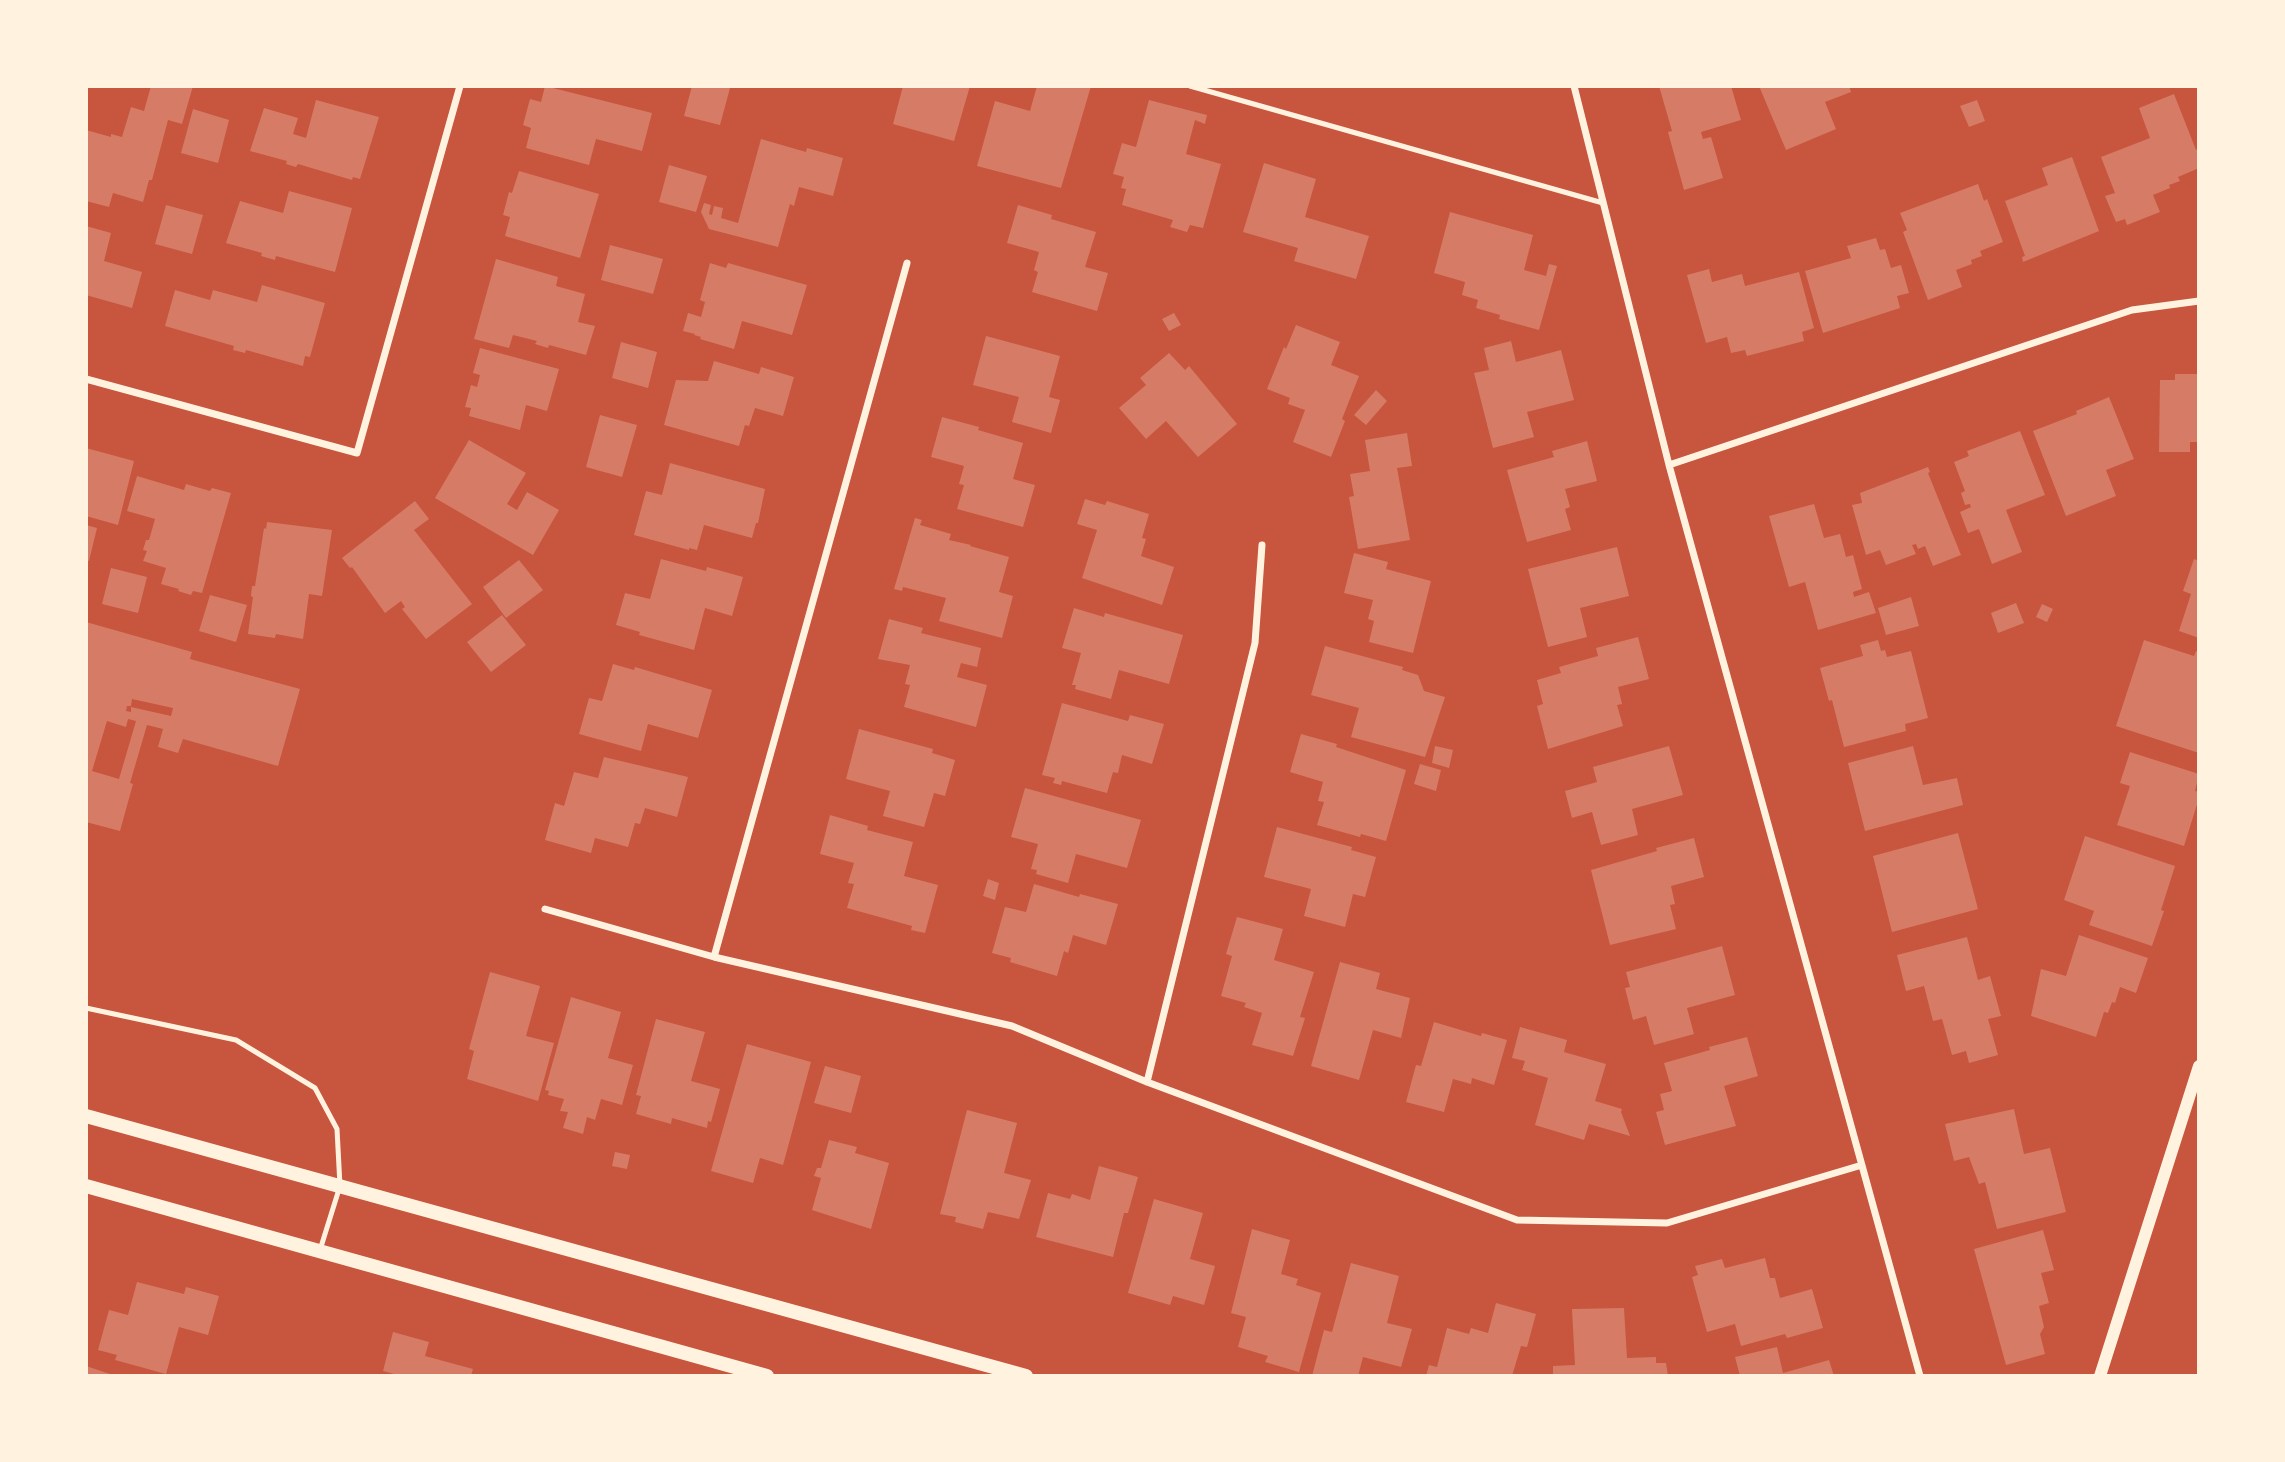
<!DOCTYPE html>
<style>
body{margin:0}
#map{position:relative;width:2285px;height:1462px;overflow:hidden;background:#c8553d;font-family:"Sofia Sans Condensed",sans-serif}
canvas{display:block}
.frame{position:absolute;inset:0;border:88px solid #fff3e0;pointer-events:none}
</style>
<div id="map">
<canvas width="2285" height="1462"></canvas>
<div class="frame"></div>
</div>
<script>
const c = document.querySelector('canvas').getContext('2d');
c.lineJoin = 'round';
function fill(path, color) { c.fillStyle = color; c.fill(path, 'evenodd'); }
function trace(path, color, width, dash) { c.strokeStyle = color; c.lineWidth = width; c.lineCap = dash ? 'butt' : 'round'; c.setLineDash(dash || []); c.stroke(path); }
const building = new Path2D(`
 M151,86H193L182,124L168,120L152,180H149L143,202L113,193L109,207L86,201V130L111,137V134L122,137L131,107L144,111Z
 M545,86L652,113L642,151L596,139L589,165L526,148L531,128L523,125L530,99L541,102Z
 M692,86H721L730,88L720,125L684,116Z
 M903,86H970L954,141L893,124Z
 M1037,86H1091L1061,188L977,166L995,101L1030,111Z
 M1659,86H1731L1741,120L1701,132L1703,139L1711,137L1723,178L1684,190L1668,132L1672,131Z
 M1759,86H1849L1851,92L1825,102L1836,129L1786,150Z
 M2174,94L2196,150L2199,148V168L2178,177L2180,181L2169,185L2170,188L2153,195L2160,212L2127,225L2125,219L2116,222L2105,196L2115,193L2101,157L2150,138L2139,108Z
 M316,100L379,117L360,179L353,177L352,180L298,164L296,167L286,164L287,161L250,151L264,108L298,118L293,134L306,138Z
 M1149,100L1207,115L1205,124L1195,120L1186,154L1221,164L1203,228L1190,225L1187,232L1170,227L1173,220L1122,205L1126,189L1121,188L1124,177L1113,174L1122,143L1136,147Z
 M1977,100L1985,121L1969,127L1960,106Z
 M193,109L229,120L218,163L181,153Z
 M761,139L806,152L807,148L843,158L833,196L799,187L794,206L790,204L778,247L709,229L701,212L704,203L711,205L709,214L712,215L714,206L723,208L721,218L738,223Z
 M2072,157L2099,231L2023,262L2022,257L2025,256L2005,201L2048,185L2042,168Z
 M1264,163L1316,179L1305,217L1369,236L1356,279L1294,261L1298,248L1243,232Z
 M669,165L707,176L696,212L659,202Z
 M519,171L599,194L580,258L505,236L510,217L503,215L509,192L512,193Z
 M1978,184L1984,201L1987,199L2003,242L1980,251L1982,256L1971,260L1972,264L1956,270L1962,287L1928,300L1903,232L1907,230L1900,213Z
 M289,191L352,208L335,272L276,256L275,260L261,256L262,253L226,243L240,201L283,213Z
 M166,205L203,215L192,254L155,244Z
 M1018,205L1052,215L1051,219L1096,232L1085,267L1108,273L1097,311L1032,292L1038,272L1034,270L1039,252L1007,243Z
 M1450,212L1533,235L1524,270L1546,276L1549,264L1557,266L1539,330L1499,319L1500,315L1476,308L1478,300L1462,295L1465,282L1434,273Z
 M86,226L111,233L104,261L142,272L132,308L86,295Z
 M1876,238L1880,250L1885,249L1891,268L1901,265L1909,293L1897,296L1900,308L1823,333L1805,271L1851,258L1847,246Z
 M610,245L663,259L653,294L601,280Z
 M496,259L558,277L556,286L585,294L578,322L595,326L586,355L549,345L548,348L535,344L537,341L513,335L509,348L474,339Z
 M710,263L726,268L728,263L807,285L792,335L742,321L734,349L700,339L701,337L694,335L695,334L683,331L688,313L701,317L705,302L700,300Z
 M1709,269L1712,282L1742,274L1745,286L1799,272L1814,328L1802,332L1804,341L1747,356L1745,350L1731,353L1727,337L1706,343L1687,275Z
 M262,285L325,303L310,357L305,356L303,366L246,350L245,353L233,350L234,346L165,326L175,290L210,300L213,290L257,302Z
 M1174,313L1181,325L1169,331L1162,319Z
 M1296,325L1340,342L1331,365L1359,376L1342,419L1345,421L1331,457L1293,442L1305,410L1288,404L1290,398L1267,389L1284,347L1286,349Z
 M986,336L1060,356L1049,397L1060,400L1051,433L1012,422L1019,397L973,385Z
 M1511,341L1516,362L1561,350L1574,400L1527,412L1534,437L1493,448L1474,373L1489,370L1484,348Z
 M621,342L657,352L648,388L612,378Z
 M480,348L559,369L547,411L526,405L520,430L469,416L471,408L465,407L471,385L477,387L480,375L473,373Z
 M1169,353L1185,370L1189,366L1237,424L1198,457L1166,421L1146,439L1119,408L1146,385L1140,378Z
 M714,361L759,374L761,367L794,377L783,416L755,408L749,426L745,425L739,446L664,425L676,380L708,381Z
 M2175,374H2199V442H2190V452H2159L2160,380H2175Z
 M1376,390L1387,401L1366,425L1354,415Z
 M2109,397L2134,459L2106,470L2116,496L2066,516L2033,431L2077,414L2076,411Z
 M600,415L637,425L622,477L586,467Z
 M942,417L979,427L978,430L1023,443L1013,479L1035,485L1023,527L957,509L964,485L959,484L964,466L931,457Z
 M2020,431L2045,495L2006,510L2022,552L1992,564L1979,529L1968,533L1960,512L1971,507L1970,504L1965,505L1961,493L1965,491L1954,462L1969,456L1967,451Z
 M1407,433L1412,466L1397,468L1410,540L1358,549L1349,497L1354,496L1350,474L1370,471L1365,440Z
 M469,440L526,473L507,504L517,510L527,492L559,510L533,555L435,498Z
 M1587,441L1597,481L1565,489L1570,507L1565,509L1571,530L1527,542L1507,470L1554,457L1552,451Z
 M86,448L134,461L118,525L86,516Z
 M670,463L765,489L758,523H756L752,538L704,525L697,550L689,548V550L634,535L646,491L662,495Z
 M1928,467L1930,472L1928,473L1961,555L1933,566L1925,546L1918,549L1916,544L1912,545L1916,554L1886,565L1880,550L1866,555L1852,505L1862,503L1860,493Z
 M137,476L184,490L186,484L210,491L212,488L231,493L202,593L193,591L191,595L178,591L179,589L161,584L166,568L143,561L147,551L143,550L146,540H149L155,519L127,511Z
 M1085,499L1105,505L1107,501L1149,514L1142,538L1146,539L1141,556L1174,567L1162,605L1082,578L1097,530L1077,524Z
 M415,501L429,519L414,530L472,604L426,639L402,609L405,607L401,601L385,613L352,567L350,568L342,558Z
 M1814,504L1824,538L1840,534L1846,557L1853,555L1862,589L1853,592L1854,597L1869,592L1876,613L1818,630L1805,582L1789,587L1769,516Z
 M915,518L922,520L920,525L951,534L949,540L971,545L970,546L1009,557L999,592L1013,596L1002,638L939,621L946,598L903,587L902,591L894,589Z
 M267,522L332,530L322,596L309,594L303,639L276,634L275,638L248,634L253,597L251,596L252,586H255L264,528L266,529Z
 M86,525L97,528L89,561L86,560Z
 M1617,547L1629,596L1580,608L1587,637L1548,647L1528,569Z
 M1354,553L1388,562L1386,569L1431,581L1413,653L1369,642L1374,621L1368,619L1373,600L1344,593Z
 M661,559L706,571L707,567L743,577L732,616L705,608L694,650L639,635L640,632L616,625L625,593L650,599Z
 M2194,559L2199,561V638L2179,631L2191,594L2183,591Z
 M519,560L543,590L506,618L483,587Z
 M111,568L147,577L138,613L102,604Z
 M210,595L247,605L236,642L199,631Z
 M1911,597L1919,626L1886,635L1878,608Z
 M2016,603L2024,623L1998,633L1991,613Z
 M2042,604L2053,609L2047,622L2036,617Z
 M1074,608L1104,617L1105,613L1183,635L1169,684L1119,670L1111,699L1075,689L1076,685H1072L1081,653L1062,648Z
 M502,615L526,645L491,672L467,642Z
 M889,619L923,628L921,633L981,648L977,667L961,663L957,677L987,685L976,727L904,707L910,685L905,684L910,665L878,659Z
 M86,622L192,652L190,659L300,689L278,766L183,739L178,753L158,747L163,729L147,725L130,783L133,784L120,831L86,822ZM132,699L173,708L171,716L131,707V712L126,711L127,706H131ZM128,719L136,721L119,779L92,771L107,721L126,727Z
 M1638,637L1649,679L1618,687L1622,704L1617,705L1623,726L1548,749L1537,706L1543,704L1537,680L1561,673L1559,667L1598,656L1596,648Z
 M1878,640L1881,651L1885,650L1887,657L1911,651L1928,718L1905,724L1906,731L1844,747L1832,700L1829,701L1820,668L1863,656L1860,645Z
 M2144,640L2194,656L2196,651L2199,652V753L2116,726Z
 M1325,646L1403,667L1402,670L1418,675L1424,691L1445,697L1425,757L1351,737L1359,708L1311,695Z
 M613,664L634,670L635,667L712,690L698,738L648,724L641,751L579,734L589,698L602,701Z
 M1062,703L1128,721L1130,715L1164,724L1152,764L1122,755L1118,773L1113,772L1107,793L1062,781L1061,785L1053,783L1055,778L1042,775Z
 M859,729L933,749L932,753L955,760L945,796L934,793L924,827L883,816L890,791L846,779Z
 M1301,734L1337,744L1336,747L1406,770L1386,841L1361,834L1360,837L1317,825L1324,802L1318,801L1323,782L1290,772Z
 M1435,746L1453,750L1449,768L1432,763Z
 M1669,746L1683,795L1632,809L1638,835L1601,845L1592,812L1572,818L1565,791L1597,782L1593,767Z
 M1913,746L1923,785L1957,778L1963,805L1865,831L1848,763Z
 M2130,752L2199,774L2195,791L2199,792V798L2184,846L2117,825L2130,786L2120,783Z
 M604,757L688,777L677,817L645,808L640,824L635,823L628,847L595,838L591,853L545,840L555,803L564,806L574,772L598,778Z
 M1420,764L1441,770L1436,791L1414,784Z
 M1025,788L1141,820L1127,868L1076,854L1068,883L1036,874L1037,870L1031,869L1038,844L1011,837Z
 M830,815L868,826L867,830L913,842L904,876L938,885L925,933L911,930L912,926L847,908L854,884L848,883L854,863L820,854Z
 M1277,827L1352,847L1351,850L1376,857L1365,897L1353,894L1345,927L1304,916L1311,889L1264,877Z
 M1958,833L1978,909L1892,932L1873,856Z
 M2085,836L2175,866L2161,910L2164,911L2152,946L2089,925L2094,911L2064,900Z
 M1694,838L1704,877L1671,886L1675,904L1670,905L1676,929L1610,945L1591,870L1657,851L1656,848Z
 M988,879L999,883L995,900L983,896Z
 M1034,884L1079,897L1080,894L1118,904L1106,945L1073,935L1068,953L1064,951L1057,976L1010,962L1011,958L992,953L1005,907L1026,912Z
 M1237,917L1283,929L1274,960L1314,972L1300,1017L1305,1018L1293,1056L1252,1045L1262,1013L1244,1007L1246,1003L1221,996L1232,956L1226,954Z
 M2079,935L2148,958L2136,993L2120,987L2115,1003L2112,1002L2108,1013L2104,1012L2096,1037L2031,1016L2041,969L2066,976Z
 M1967,937L1978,980L1990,976L2001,1016L1988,1019L1998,1055L1969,1063L1966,1051L1952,1055L1942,1019L1933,1021L1924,986L1906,991L1897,955Z
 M1722,946L1735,995L1687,1008L1694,1034L1654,1045L1646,1016L1633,1020L1625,988L1630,987L1626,972Z
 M1340,962L1380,973L1376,989L1410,998L1401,1038L1373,1030L1359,1080L1311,1066Z
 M490,972L540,986L526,1036L554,1043L538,1101L467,1079L474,1051L469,1049Z
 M571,997L621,1012L608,1058L633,1065L622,1105L601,1099L595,1120L587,1117L583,1134L563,1128L568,1112L560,1111L564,1099L548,1095L549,1091L545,1090Z
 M656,1019L705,1032L691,1081L720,1089L711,1122L708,1121L707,1128L672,1118L671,1124L636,1114L641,1096L636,1095Z
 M1434,1022L1481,1036L1482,1033L1507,1040L1494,1085L1472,1078L1471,1084L1453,1079L1444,1112L1406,1102L1416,1065L1421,1066Z
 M1520,1027L1567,1040L1564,1052L1606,1064L1595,1101L1622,1109L1621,1112L1630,1136L1589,1124L1584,1140L1535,1125L1548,1078L1522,1070L1525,1061L1512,1058Z
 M1747,1037L1758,1076L1724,1086L1736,1126L1665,1145L1656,1112L1664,1110L1660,1094L1672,1091L1664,1063L1710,1050L1709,1047Z
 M747,1044L811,1062L783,1165L760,1158L753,1183L711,1171Z
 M825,1066L861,1076L851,1113L814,1103Z
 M2014,1109L2024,1154L2050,1148L2066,1212L1997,1229L1985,1182L1979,1184L1969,1157L1954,1161L1945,1124Z
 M967,1110L1017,1123L1004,1173L1031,1180L1019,1219L988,1212L983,1229L955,1222L956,1217L940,1214Z
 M829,1140L857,1147L855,1153L889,1163L871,1229L812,1210L821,1178L814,1176L817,1168H821Z
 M615,1152L630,1155L627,1169L612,1166Z
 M1099,1166L1138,1177L1128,1213H1124L1113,1257L1036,1237L1048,1193L1070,1199L1072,1194L1090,1200Z
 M1154,1199L1203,1213L1190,1259L1215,1266L1204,1305L1173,1296L1170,1305L1128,1293Z
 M1252,1229L1290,1240L1281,1274L1298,1279L1296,1285L1321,1293L1299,1372L1265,1362L1268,1356L1238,1347L1246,1317L1231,1313Z
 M2043,1230L2054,1270L2041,1273L2049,1303L2039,1306L2044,1327L2040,1334L2045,1354L2006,1365L1974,1249Z
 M1765,1258L1770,1278H1775L1780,1298L1812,1289L1823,1328L1787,1338L1785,1334L1741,1346L1735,1324L1707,1332L1692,1277L1698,1275L1695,1266L1722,1259L1725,1268Z
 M1351,1263L1399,1276L1387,1323L1412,1329L1401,1367L1363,1357L1358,1376H1312L1324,1330L1332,1332Z
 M137,1282L184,1294L186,1287L219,1296L208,1335L179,1327L166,1374L115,1360L117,1355L98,1350L109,1310L128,1315Z
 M1496,1303L1536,1314L1527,1347L1521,1346L1512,1376H1426L1429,1365L1437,1367L1447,1328L1469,1334L1471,1328L1488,1333Z
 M1624,1308L1627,1358L1656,1357V1363H1666L1668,1376H1553V1366L1575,1365L1572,1309Z
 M393,1332L429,1342L425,1356L473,1369L471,1376H401L383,1371Z
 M1777,1347L1783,1373L1829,1360L1834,1376H1740L1735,1357Z
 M86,1366L116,1376H86Z`);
const service = new Path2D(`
 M1190,86L1603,203
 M86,1008L236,1040L315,1088L337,1129L340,1186L320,1250`);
const minor = new Path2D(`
 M1574,86L1669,465L1920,1376
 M86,379L357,453L460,86
 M1669,465L2132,310L2199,301
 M545,909L714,957L1012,1026L1147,1082L1517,1220L1667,1223L1862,1165
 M714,957L907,263
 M1147,1082L1255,643L1262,545`);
const tertiary = new Path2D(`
 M2100,1376L2199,1066`);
const secondary = new Path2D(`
 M86,1116L1026,1376
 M86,1186L767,1376`);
fill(building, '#d67c66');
trace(service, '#fff3e0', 5);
trace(minor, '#fff3e0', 7);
trace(tertiary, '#fff3e0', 12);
trace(secondary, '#fff3e0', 14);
</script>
